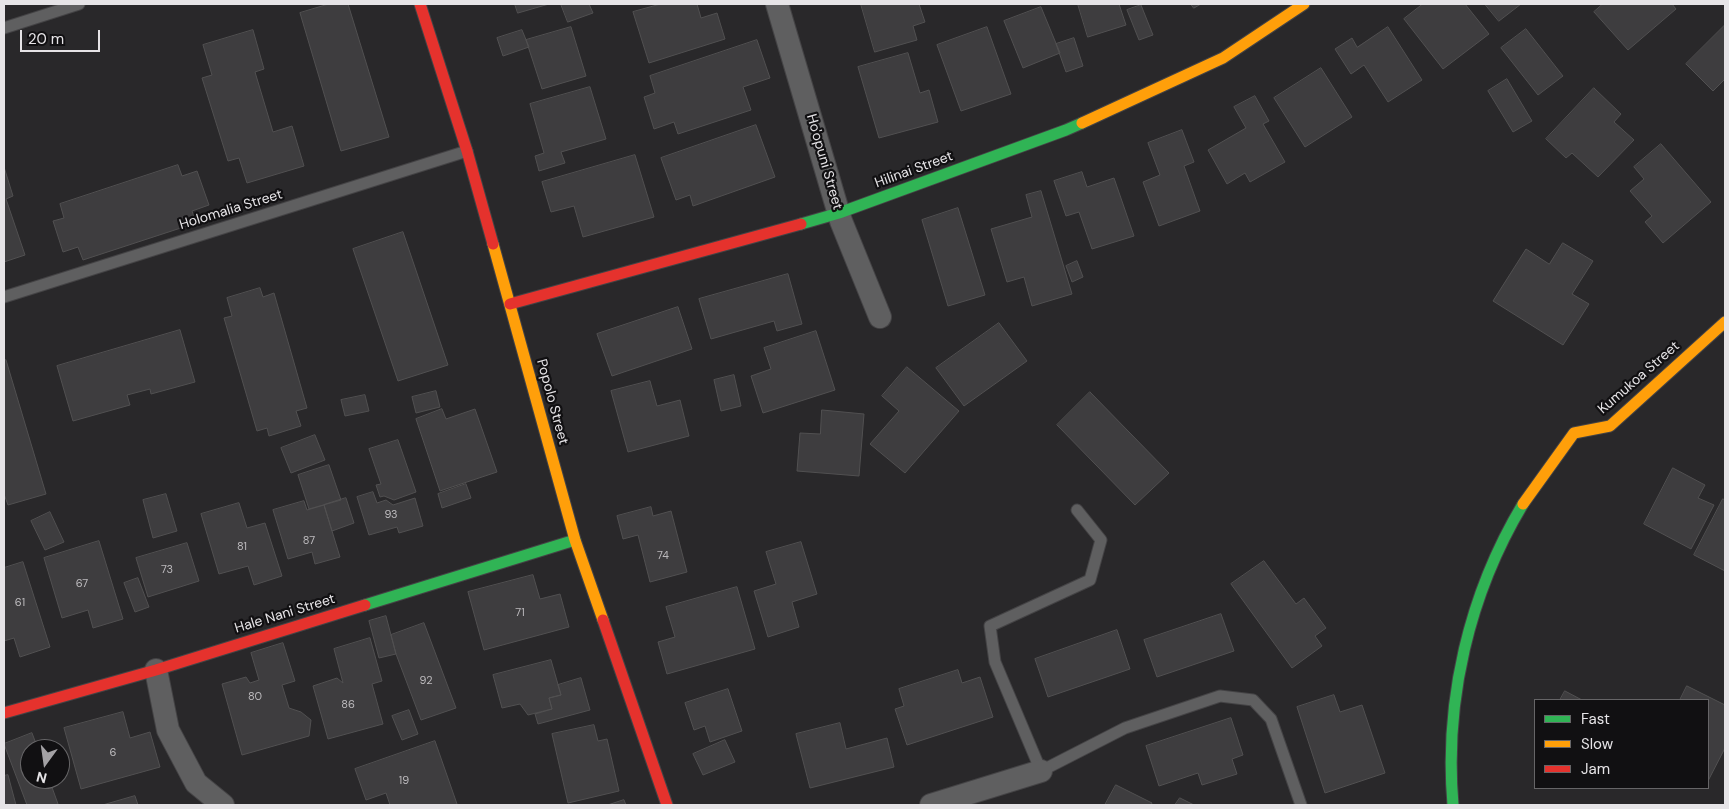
<!DOCTYPE html>
<style>
body{margin:0}
#map{position:relative;width:1729px;height:809px;overflow:hidden;background:#29282a;font-family:"DM Sans",sans-serif}
canvas{display:block}
.frame{position:absolute;inset:0;border:5px solid #e6e4e7;pointer-events:none}
.legend{position:absolute;left:1534px;top:699px;width:175px;height:90px;box-sizing:border-box;background:#111012;border:1px solid #666567;margin:0;padding:6px 9px;list-style:none;font-size:15px;color:#e6e4e7}
.legend li{display:flex;align-items:center;gap:10px;height:25px}
.legend b{width:25px;border:1px solid #666567}
.north{position:absolute;left:20px;top:739px;width:50px;height:50px;box-sizing:border-box;background:#111012;border:1px solid #666567;border-radius:50%;rotate:194deg;font-size:14px;font-weight:700;line-height:20px;text-align:center;color:#e6e4e7}
.north::after{content:'';display:block;margin:auto;width:18px;height:22px;background:#a4a2a5;clip-path:polygon(50% 0,100% 100%,50% 72%,0 100%)}
.scale{position:absolute;left:20px;top:30px;width:80px;height:22px;box-sizing:border-box;border:2px solid #e6e4e7;border-top:0;padding-left:6px;font-size:15px;line-height:18px;white-space:nowrap;color:#e6e4e7;-webkit-text-stroke:4px #111012;paint-order:stroke}
</style>
<div id="map">
<canvas width="1729" height="809"></canvas>
<div class="frame"></div>
<ul class="legend">
<li><b style="height:6px;background:#30b455"></b>Fast</li>
<li><b style="height:6px;background:#ff9f0a"></b>Slow</li>
<li><b style="height:6px;background:#e5322d"></b>Jam</li>
</ul>
<div class="north">N</div>
<div class="scale">20 m</div>
</div>
<script>
const c = document.querySelector('canvas').getContext('2d');
c.lineJoin = 'round';
function fill(path, color) { c.fillStyle = color; c.fill(path, 'evenodd'); }
function trace(path, color, width, dash) { c.strokeStyle = color; c.lineWidth = width; c.lineCap = dash ? 'butt' : 'round'; c.setLineDash(dash || []); c.stroke(path); }
function write(font, color, halo, rows, align = 'center') {
  c.font = font + ' "DM Sans",sans-serif'; c.lineWidth = 4.5; c.setLineDash([]); c.textBaseline = 'middle'; c.strokeStyle = halo; c.fillStyle = color; for (const [text, x, y, turn = 0] of rows) {
    c.save(); c.translate(x, y); c.rotate((+turn || 0) * Math.PI / 180); c.textAlign = isNaN(turn) ? turn : align; if (halo) c.strokeText(text, 0, 0); c.fillText(text, 0, 0); c.restore();
  }
}
const building = new Path2D(`
 M329,4H348L389,137L341,151L300,13Z
 M515,4H549L518,13Z
 M561,4H589L593,13L568,22Z
 M661,4H697L701,18L717,13L725,39L649,63L633,12Z
 M861,4H919L925,22L913,26L917,40L875,52Z
 M1078,4H1119L1126,25L1088,37Z
 M1191,4H1201L1194,8Z
 M1423,4H1465L1489,34L1443,69L1404,19Z
 M1485,4H1521L1499,21Z
 M1603,4H1672L1676,9L1628,50L1594,12Z
 M1141,5L1153,35L1139,40L1127,10Z
 M1041,7L1060,53L1023,68L1004,21Z
 M1725,25V79L1713,91L1686,64Z
 M571,27L586,76L542,89L526,40Z
 M987,27L1011,94L961,111L937,45Z
 M1388,27L1422,80L1388,102L1364,65L1351,74L1335,49L1352,38L1357,47Z
 M1526,29L1563,76L1538,95L1501,48Z
 M253,30L264,69L255,72L273,132L292,126L304,166L247,183L239,158L228,161L202,78L212,75L203,45Z
 M522,30L529,47L503,56L497,38Z
 M1074,38L1083,66L1066,72L1056,44Z
 M757,40L770,78L743,87L751,110L678,134L674,122L654,129L644,97L655,93L650,76Z
 M908,53L920,93L929,90L938,122L879,138L858,67Z
 M1321,68L1352,117L1305,147L1274,98Z
 M1507,79L1532,121L1513,132L1488,91Z
 M590,87L606,139L561,152L565,163L539,171L535,156L544,153L530,104Z
 M1594,88L1621,114L1614,122L1634,140L1598,177L1572,153L1566,158L1546,139Z
 M1255,96L1269,121L1263,124L1285,162L1250,182L1245,173L1227,184L1208,150L1246,128L1234,107Z
 M756,125L775,177L693,206L690,195L676,200L661,158Z
 M1182,130L1194,162L1184,166L1200,211L1159,226L1143,182L1160,175L1148,143Z
 M1661,144L1711,202L1663,243L1645,222L1652,216L1630,191L1644,179L1634,167Z
 M635,155L654,217L583,237L574,206L551,212L542,182Z
 M178,165L182,176L197,171L209,205L192,211L196,223L83,260L78,247L63,252L53,221L64,218L60,204Z
 M4,167L13,196L6,199L25,255L4,262Z
 M1082,172L1087,187L1114,178L1134,236L1092,249L1079,212L1066,216L1054,181Z
 M1041,191L1072,294L1032,306L1024,277L1007,282L991,229L1032,217L1026,195Z
 M958,208L985,295L948,306L922,220Z
 M403,232L448,365L398,381L353,249Z
 M1563,243L1593,261L1572,294L1589,304L1563,345L1493,301L1526,249L1549,264Z
 M1077,261L1083,277L1072,282L1066,266Z
 M788,274L802,324L777,331L774,321L711,339L699,299Z
 M260,288L263,297L274,293L307,408L296,411L301,426L269,436L267,428L257,431L224,318L232,316L227,298Z
 M678,307L692,349L612,376L597,334Z
 M999,323L1027,361L964,406L936,368Z
 M180,330L195,382L151,394L150,389L127,395L130,405L73,421L57,366Z
 M816,331L835,390L763,413L751,376L771,369L764,348Z
 M6,360L46,494L8,505L4,494V361Z
 M907,367L959,411L905,473L870,444L899,411L882,396Z
 M734,375L741,406L721,411L714,380Z
 M650,381L657,406L680,400L689,436L628,452L611,391Z
 M436,391L440,407L416,413L412,397Z
 M1090,392L1169,473L1135,505L1057,425Z
 M365,395L369,411L345,416L341,400Z
 M442,409L446,419L475,409L497,472L440,491L416,419Z
 M822,410L864,414L859,476L797,471L800,433L820,434Z
 M315,435L325,460L291,473L281,448Z
 M398,440L416,492L394,500L384,496L380,497L376,485L381,484L369,449Z
 M329,465L341,500L309,509L298,475Z
 M1673,468L1705,485L1698,498L1714,505L1691,549L1644,524Z
 M466,484L471,498L442,508L438,494Z
 M373,492L377,503L386,500L393,505L415,498L423,526L399,533L397,527L369,535L357,497Z
 M166,494L177,531L153,538L143,500Z
 M346,498L354,523L332,531L324,505Z
 M1723,499L1725,500V571L1694,555Z
 M304,501L307,510L324,505L340,557L315,564L312,552L288,559L273,510Z
 M239,503L247,528L265,523L282,576L254,585L248,566L219,574L201,514Z
 M651,507L653,516L671,511L687,572L650,582L638,535L623,539L617,516Z
 M50,512L64,542L45,550L31,521Z
 M99,541L123,619L93,628L88,610L62,618L44,558Z
 M801,542L817,594L792,602L799,627L768,637L754,591L776,584L766,552Z
 M187,543L199,581L148,597L136,558Z
 M1264,561L1296,604L1304,598L1326,628L1315,636L1322,646L1292,668L1231,584Z
 M23,562L50,647L20,657L14,638L4,641V568Z
 M533,575L540,599L560,594L569,627L484,650L468,592Z
 M138,578L149,607L135,612L124,583Z
 M737,587L755,649L667,674L658,642L675,637L666,607Z
 M1221,614L1234,651L1157,677L1144,640Z
 M386,616L396,654L379,658L369,621Z
 M424,623L456,708L421,720L396,654L391,635Z
 M1117,630L1130,669L1048,697L1035,659Z
 M370,638L382,681L372,684L383,724L328,739L313,686L337,678L343,683L334,649Z
 M283,643L295,681L282,685L289,708L301,712L311,720L309,736L242,755L222,684L246,677L250,683L259,680L251,653Z
 M551,660L561,695L549,698L552,709L528,715L520,704L502,708L493,675Z
 M958,670L962,683L980,677L993,717L907,745L895,709L904,706L899,689Z
 M581,678L590,710L538,724L535,714L552,709L549,698L561,695L558,685Z
 M1687,686L1725,705V748L1708,781V700H1680Z
 M728,689L742,731L710,742L705,726L694,730L685,703Z
 M1565,691L1582,700H1560Z
 M1334,695L1340,712L1362,705L1385,773L1325,793L1297,707Z
 M409,710L418,734L402,740L392,716Z
 M123,712L130,738L150,732L160,767L81,789L64,728Z
 M1231,718L1243,755L1232,759L1237,774L1202,785L1198,773L1159,786L1146,746Z
 M840,723L846,749L887,738L894,767L810,788L796,734Z
 M594,725L598,741L607,739L619,791L568,803L552,734Z
 M32,733L38,749H30V779H49L58,804L54,805H27L4,744Z
 M725,740L735,762L703,775L693,754Z
 M435,741L457,804L453,805H390L386,793L366,800L355,769Z
 M8,775L16,805H4V776Z
 M1116,785L1152,803L1151,805H1105Z
 M135,796L138,805H103Z
 M1180,798L1194,805H1175Z
 M624,800L626,805H608Z`);
const lane = new Path2D(`
 M4,28L79,4
 M4,297L467,151
 M1077,510L1101,540L1090,580L990,626L995,662L1041,771L1125,728L1220,696L1253,700L1271,719L1301,805`);
const street = new Path2D(`
 M777,4L841,221L880,317
 M156,670L168,730L196,783L223,805
 M931,805L1041,771`);
const fast = new Path2D(`
 M801,224L839,213L1066,130L1082,123
 M365,605L575,540
 M1453,805C1444,701 1469,594 1523,504`);
const slow = new Path2D(`
 M1082,123L1223,58L1304,4
 M493,244L575,540L603,620
 M1523,504L1574,433L1610,426L1725,322`);
const jam = new Path2D(`
 M420,4L467,151L493,244
 M510,304L801,224
 M603,620L667,805
 M4,713L156,670L365,605`);
const numberNames = [
 ["93",391,515],
 ["87",309,541],
 ["81",242,547],
 ["74",663,556],
 ["73",167,570],
 ["67",82,584],
 ["61",20,603],
 ["71",520,613],
 ["92",426,681],
 ["80",255,697],
 ["86",348,705],
 ["6",113,753],
 ["19",404,781]
];
const streetNames = [
 ["Ho'opuni Street",824,162,74],
 ["Hilinai Street",914,170,-20],
 ["Holomalia Street",231,210,-17],
 ["Kumukoa Street",1639,378,-41],
 ["Popolo Street",552,402,75],
 ["Hale Nani Street",285,614,-17]
];
fill(building, '#3e3d3f');
trace(building, '#515051', 1);
trace(lane, '#444345', 13);
trace(street, '#444345', 24);
trace(fast, '#444345', 13);
trace(slow, '#444345', 13);
trace(jam, '#444345', 13);
trace(lane, '#5f5f60', 11);
trace(street, '#5f5f60', 22);
trace(fast, '#30b455', 11);
trace(slow, '#ff9f0a', 11);
trace(jam, '#e5322d', 11);
write('11px', '#bcbabd', null, numberNames);
write('14px', '#e6e4e7', '#111012', streetNames);
</script>
